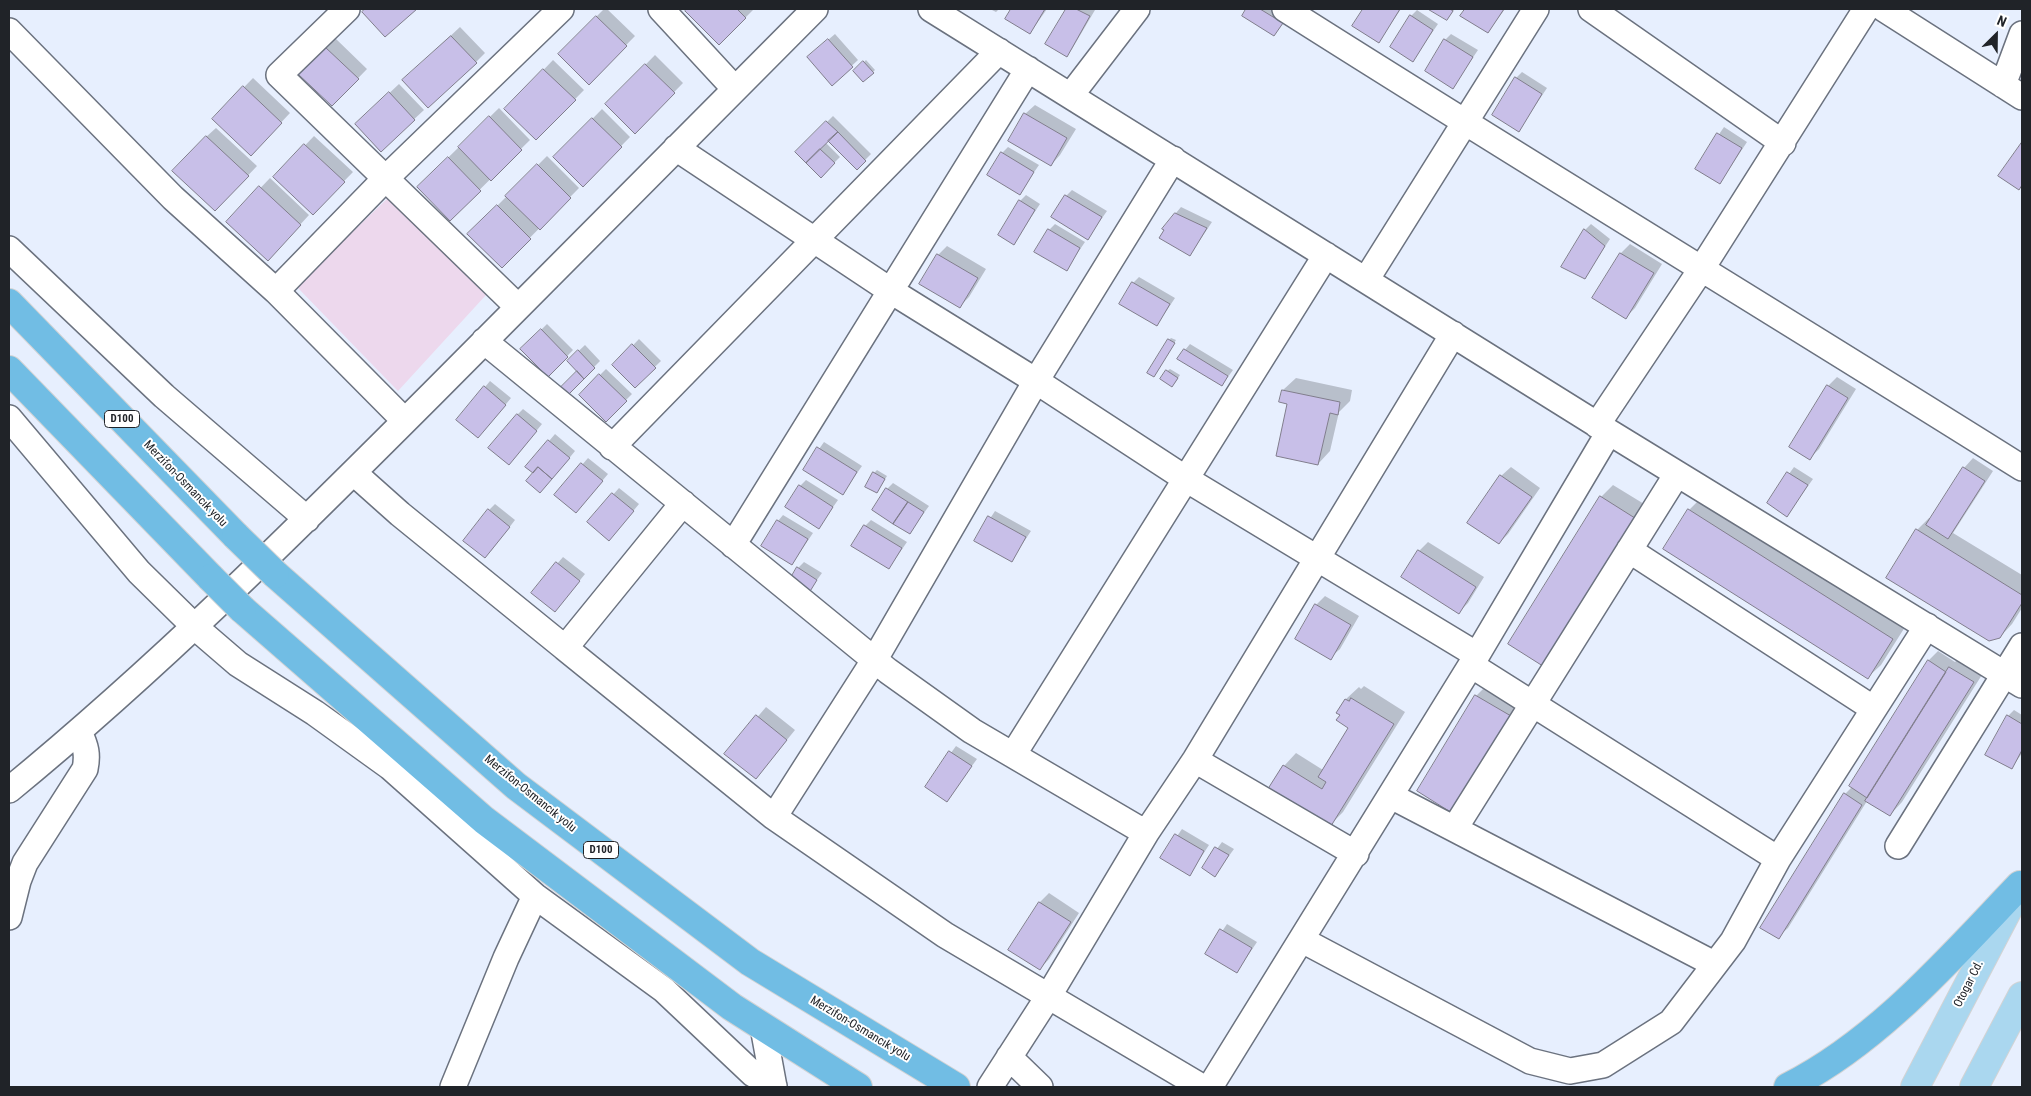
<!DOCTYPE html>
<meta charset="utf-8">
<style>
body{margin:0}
#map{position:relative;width:2031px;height:1096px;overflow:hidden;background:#e7effe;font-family:"Roboto Condensed",sans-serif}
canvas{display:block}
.frame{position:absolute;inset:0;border:10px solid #202328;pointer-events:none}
.north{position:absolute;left:1971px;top:10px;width:50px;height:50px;-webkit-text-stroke:4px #fff;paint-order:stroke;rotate:23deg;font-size:14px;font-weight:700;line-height:20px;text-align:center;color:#202328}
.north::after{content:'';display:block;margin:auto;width:18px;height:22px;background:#202328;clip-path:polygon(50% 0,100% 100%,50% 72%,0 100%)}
</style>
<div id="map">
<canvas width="2031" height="1096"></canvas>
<div class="frame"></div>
<div class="north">N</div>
</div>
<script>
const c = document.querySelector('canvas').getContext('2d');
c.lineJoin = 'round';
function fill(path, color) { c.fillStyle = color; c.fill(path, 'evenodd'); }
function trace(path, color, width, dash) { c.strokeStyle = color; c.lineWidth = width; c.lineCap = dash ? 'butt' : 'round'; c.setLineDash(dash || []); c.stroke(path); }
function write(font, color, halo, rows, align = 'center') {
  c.font = font + ' "Roboto Condensed",sans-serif'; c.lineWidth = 4; c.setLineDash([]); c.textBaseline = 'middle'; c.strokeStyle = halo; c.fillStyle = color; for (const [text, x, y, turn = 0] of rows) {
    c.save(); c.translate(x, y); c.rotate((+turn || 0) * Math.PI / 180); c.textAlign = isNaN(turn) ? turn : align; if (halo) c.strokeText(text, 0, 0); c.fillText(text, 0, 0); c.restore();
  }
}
const green = new Path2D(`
 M389,197L486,295L398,391L296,286Z`);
const shadow = new Path2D(`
 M604,9H607L635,36L589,83L559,54Z
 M689,9H754L719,44L686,11Z
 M990,9H999L996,12Z
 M1013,9H1047L1030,33L1007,19Z
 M1067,9L1095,10L1072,49L1067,55L1047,44Z
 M1248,9H1275L1288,17L1274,35L1243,15Z
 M1365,9H1401L1379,41L1354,26Z
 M1430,9H1455L1447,19Z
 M1466,9H1505L1488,32L1462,15Z
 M1417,10L1438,24L1413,60L1411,16Z
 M460,27L485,53L476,62L413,71Z
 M835,34L858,60L832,84L815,51Z
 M1451,34L1478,50L1453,87L1445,40Z
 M335,38L367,69L332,105L300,74Z
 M655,55L683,83L635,132L607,104Z
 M553,60L584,90L536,139L506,109Z
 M866,60L875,70L863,81L855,71Z
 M1522,72L1547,88L1519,130L1516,78Z
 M253,78L290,113L260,145L213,119Z
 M399,84L424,110L381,150L366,115Z
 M1035,105L1076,129L1060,155L1051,165L1025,114Z
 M499,108L530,140L450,219L418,187Z
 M602,109L630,137L583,185L555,157Z
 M833,116L871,154L857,168L828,139L825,142L840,157L821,176L797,152Z
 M1724,127L1747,142L1720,183L1696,168Z
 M216,128L257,166L224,201L206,137Z
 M314,136L353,172L313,213L275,177Z
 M1008,147L1039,165L1019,194L1002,153Z
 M547,156L579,188L502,266L469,234Z
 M270,178L309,215L277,250L228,222Z
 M1072,190L1107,211L1088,238L1066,196Z
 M1026,195L1040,204L1014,243L1020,201Z
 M1181,207L1212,222L1190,255L1176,213Z
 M1055,224L1085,242L1066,270L1049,230Z
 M1591,224L1610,239L1585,277V230Z
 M1630,244L1662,264L1635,308L1625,318L1621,253Z
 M947,246L986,269L969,297L960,306L938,255Z
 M1139,277L1175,298L1157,325L1133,283Z
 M547,324L573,350L548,376L522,349Z
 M1171,338L1176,340L1154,376L1169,340Z
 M639,339L661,361L635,386L614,365Z
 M1190,344L1233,370L1222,385L1185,350Z
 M585,345L600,361L568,393L578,371L568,361Z
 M606,369L632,394L606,420L580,395Z
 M1170,369L1180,375L1175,383L1167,371Z
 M1837,377L1856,389L1819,449L1810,458L1828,386Z
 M1296,378L1352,390L1350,401L1339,412L1330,451L1318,464L1283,390Z
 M490,381L511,398L484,431L485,387Z
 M523,409L542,424L515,457L517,415Z
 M555,434L575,451L558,472L534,473L527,467Z
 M824,442L862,466L843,493L805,469Z
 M588,458L608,474L582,505L556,495Z
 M1973,458L1993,471L1953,533L2022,575V608L2012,624L2000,637L1917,530L1929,518L1931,519L1964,468Z
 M1511,467L1540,488L1508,534L1499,543L1501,476Z
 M1794,467L1813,479L1787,515L1768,503Z
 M877,470L887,476L879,489L874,473Z
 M806,480L838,500L819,527L800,486Z
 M893,483L929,506L910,532L887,489Z
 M1613,485L1649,507L1510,644L1601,497Z
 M619,488L639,504L615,533L589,522Z
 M1701,498L1905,627L1881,665L1868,677L1689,510Z
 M495,504L515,520L491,551L489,510Z
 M995,511L1031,531L1011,561L976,540Z
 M783,515L813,533L792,564L778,521Z
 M871,520L907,542L889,568L865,526Z
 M1428,542L1484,577L1468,603L1459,612L1419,551Z
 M563,557L585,574L560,605L533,592Z
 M804,562L822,573L809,591L798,568Z
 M1325,596L1359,616L1340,649L1330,658L1316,605Z
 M1938,651L1955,662L1962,655L1985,670L1902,802L1890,815L1867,801L1788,928L1778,937L1845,794L1852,787L1928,661Z
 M1489,683L1522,704L1464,799L1419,791L1476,696Z
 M1364,686L1405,712L1343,812L1330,825L1284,766L1296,753L1323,770L1350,727L1338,713L1346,699L1359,687L1361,689Z
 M766,707L795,730L756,778L726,754Z
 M2014,710L2022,715V753L2012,768L2008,716Z
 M956,746L977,759L947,800L926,787Z
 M1182,829L1209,845L1190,874L1162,858Z
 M1222,842L1234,849L1215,875L1203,868Z
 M1049,893L1079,913L1049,959L1040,969L1010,949L1040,902Z
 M1227,924L1257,942L1237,972L1207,954Z`);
const building = new Path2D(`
 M365,9H417L385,37L362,12Z
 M687,9H737L746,18L719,45L685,11Z
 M1011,9H1045L1030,34L1005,19Z
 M1066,9H1076L1090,16L1067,57L1045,44Z
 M1246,9H1260L1283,23L1274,36L1242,16Z
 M1363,9H1400L1379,43L1352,26Z
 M1428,9H1450L1453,11L1447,20Z
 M1465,9H1504L1488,33L1460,16Z
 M1410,15L1433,30L1413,62L1390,47Z
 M596,16L627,46L589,85L558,54Z
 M451,36L477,63L428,108L402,80Z
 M828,39L853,67L832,86L807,57Z
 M1444,39L1473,57L1453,89L1425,71Z
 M325,47L359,79L332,106L298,74Z
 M863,61L874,73L863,82L853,71Z
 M645,64L675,93L635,134L605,104Z
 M543,69L576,100L536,140L504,109Z
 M1515,77L1542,94L1519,132L1492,115Z
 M243,86L282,123L251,156L212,119Z
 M389,92L415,120L381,152L355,124Z
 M1024,113L1067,138L1051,166L1008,141Z
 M489,116L522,150L491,181L458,147Z
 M592,118L622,147L583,187L553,157Z
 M826,121L838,132L806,163L795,152Z
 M838,132L866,161L857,170L828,141Z
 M1717,133L1742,148L1720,184L1695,169Z
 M206,136L249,176L215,211L172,171Z
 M2022,142V185L2019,190L1998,176Z
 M304,144L345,182L313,215L273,177Z
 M820,149L835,163L821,178L806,163Z
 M1001,152L1034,172L1020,195L987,175Z
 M448,157L481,191L450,221L417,187Z
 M537,164L571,198L540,230L505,196Z
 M259,186L301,225L268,261L226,222Z
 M1065,195L1102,217L1088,240L1051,217Z
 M1019,200L1035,210L1014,245L998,235Z
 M497,205L531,239L502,268L467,234Z
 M1175,213L1207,228L1190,256L1159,238L1164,230L1162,229Z
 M1048,229L1080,248L1067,271L1034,252Z
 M1584,229L1605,246L1585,279L1561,267Z
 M1620,253L1654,273L1626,319L1592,298Z
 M937,254L978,278L960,308L919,284Z
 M1132,282L1170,304L1157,326L1119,304Z
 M541,329L568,357L548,377L520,349Z
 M1168,339L1175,343L1154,377L1147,373Z
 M632,344L656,368L635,388L612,365Z
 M1184,349L1228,376L1222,386L1177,359Z
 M578,350L595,368L584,379L567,361Z
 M1166,370L1178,378L1172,387L1160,379Z
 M577,371L584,379L568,395L561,387Z
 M599,374L627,401L606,422L579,395Z
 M1827,385L1848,398L1810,460L1789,447Z
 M484,386L506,405L478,438L456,420Z
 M1282,390L1340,402L1338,415L1330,413L1318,465L1276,456L1287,404L1279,402Z
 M517,414L537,431L509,465L488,448Z
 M548,440L570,458L552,479L538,467L533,473L525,467Z
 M817,447L857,472L843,495L803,470Z
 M581,463L603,481L576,513L554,495Z
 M538,467L552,479L540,493L526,481Z
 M1963,467L1985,481L1948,539L1926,525Z
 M873,472L885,479L877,493L865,487Z
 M1787,472L1808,485L1787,517L1767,503Z
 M1500,475L1532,497L1499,544L1467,523Z
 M799,485L833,507L819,529L785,507Z
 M886,488L908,502L893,524L872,510Z
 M612,493L634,511L609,541L587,522Z
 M1600,496L1638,520L1546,668L1508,644Z
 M908,502L924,512L910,534L893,524Z
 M488,509L510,527L485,558L463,541Z
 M1688,509L1893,639L1868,679L1663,549Z
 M988,516L1026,537L1012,562L974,541Z
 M777,520L808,539L792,565L761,546Z
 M864,525L902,548L889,569L851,546Z
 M1916,529L2022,595V603L2000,638L1989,641L1886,578Z
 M1418,550L1476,587L1459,614L1401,577Z
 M556,562L580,581L555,612L531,593Z
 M797,567L817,580L809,593L789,581Z
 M1315,604L1351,625L1331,660L1295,639Z
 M1928,660L1946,672L1867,798L1849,786Z
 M1949,667L1974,682L1890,816L1865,801Z
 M1475,695L1511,716L1452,813L1417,791Z
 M1351,698L1394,724L1331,826L1264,795L1283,765L1322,789L1326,782L1318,777L1348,728L1336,720L1340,715L1336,713L1345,699L1349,701Z
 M756,715L787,740L756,779L724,754Z
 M2007,715L2022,724V750L2012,769L1985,755Z
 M949,751L972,766L947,802L925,787Z
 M1844,793L1862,805L1779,939L1760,928Z
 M1175,834L1204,851L1190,876L1160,858Z
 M1215,847L1229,855L1215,877L1202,868Z
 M1039,902L1071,922L1040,970L1008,950Z
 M1220,929L1252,948L1237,973L1205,954Z`);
const minor = new Path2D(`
 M347,9L279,75L518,307
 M661,9L735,89
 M931,9L1609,432L2022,685
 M1285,9C1529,164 1777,314 2022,468
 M1591,9L1783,143
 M1884,9L2022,97
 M9,31L173,198L276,291L405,421
 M2003,85L2022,34
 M1071,95L1137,9
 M676,148L891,291L1036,381L1186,479L1477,655
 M9,249L164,396L307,519
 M1366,280L1536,9
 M276,291L386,178L561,9
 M484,341L888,671L972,731L1146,833
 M9,418L139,572L195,627L238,664L315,713L390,767L535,896L664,990L753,1074L774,1086
 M1597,425L1702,268L1866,9
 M612,447L999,51
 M354,473L400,514L565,648L683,503
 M733,545L1028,69
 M1629,550L1874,709
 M565,648L774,817L945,935L1202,1087
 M1471,665L1778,859
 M1013,755L1326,255
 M1195,760L1356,854
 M9,790C159,667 296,530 433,393C560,265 687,137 815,9
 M1391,796L1714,964
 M774,817L875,659L1036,381L1173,159
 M1455,828L1677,474
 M1898,846L2022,646
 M9,917L18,881L25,863L85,769C88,755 86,746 79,732
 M1302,940L1530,1061L1570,1071L1603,1065L1671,1022L1733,941L1778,859L1927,626
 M763,1027L774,1087
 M1009,1057L1040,1087
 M453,1087L506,958L535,896
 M990,1087L1048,997L1146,833L1195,760L1453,334
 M1210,1087L1471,665L1609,432`);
const major = new Path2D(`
 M1915,1087L2015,896
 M1974,1087L2022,996`);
const highway = new Path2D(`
 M9,303L236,536
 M9,370L211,578
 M275,574L516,786L750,962L956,1087
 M242,609L484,820L732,1007L858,1087
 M1788,1087C1879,1041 1950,958 2020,885`);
const highwayBridge = new Path2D(`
 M236,536L275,574
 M211,578L242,609`);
const shields = [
 [122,419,35],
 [601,850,35]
];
const shieldNames = [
 ["D100",122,419],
 ["D100",601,850]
];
const streetNames = [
 ["Merzifon-Osmancık yolu",185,484,46],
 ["Merzifon-Osmancık yolu",530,794,39],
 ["Otogar Cd.",1969,984,-63],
 ["Merzifon-Osmancık yolu",860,1029,31]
];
fill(green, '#edd8ed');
fill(shadow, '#0003');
fill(building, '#c8bfe8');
trace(building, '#807d8c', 1);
trace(minor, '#6b727f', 28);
trace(major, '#d2d3d4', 30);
trace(highway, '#d2d3d4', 30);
trace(minor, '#fff', 25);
trace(major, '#aad7ef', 28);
trace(highway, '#71bde4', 28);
trace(highwayBridge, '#d2d3d4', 30, []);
trace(highwayBridge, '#71bde4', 28);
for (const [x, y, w] of shields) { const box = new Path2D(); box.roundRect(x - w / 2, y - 8.5, w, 17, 4); c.fillStyle = '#fff'; c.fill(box); trace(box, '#202328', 1); }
write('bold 11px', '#202328', null, shieldNames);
write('12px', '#202328', '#fff', streetNames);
</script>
